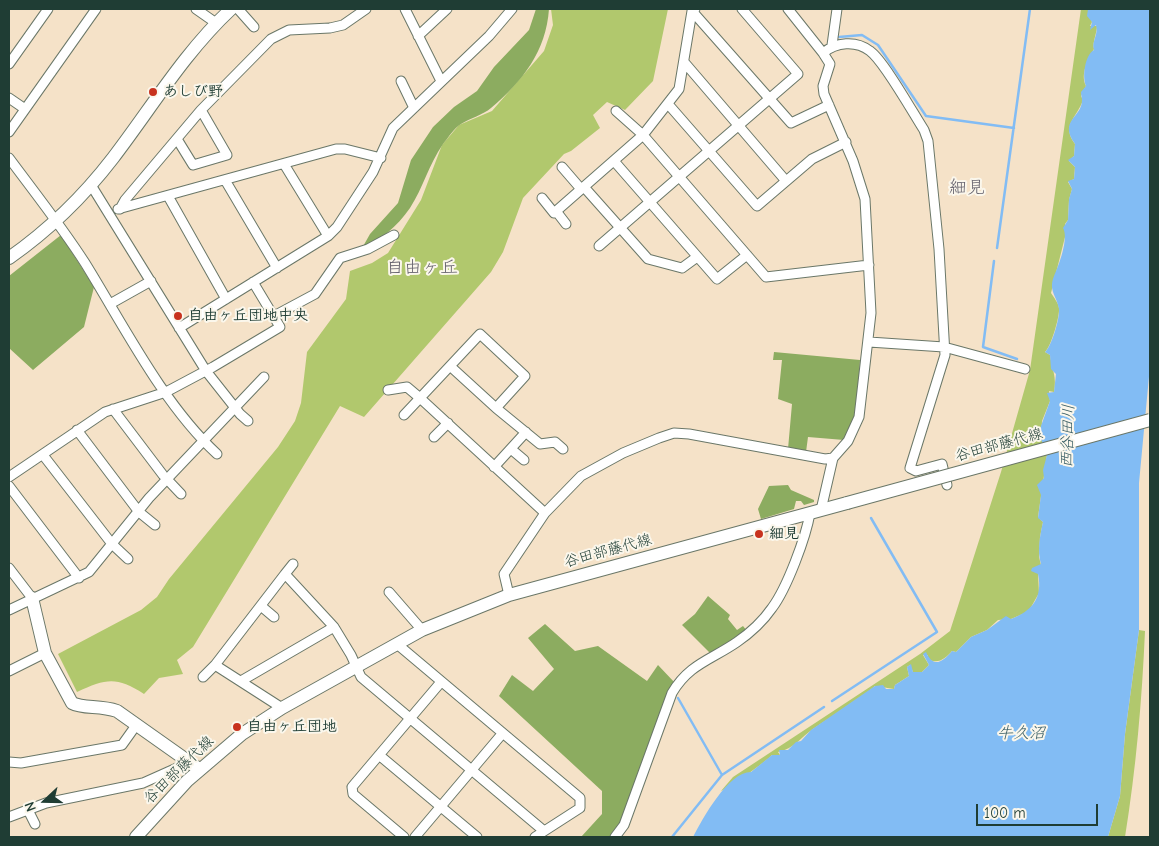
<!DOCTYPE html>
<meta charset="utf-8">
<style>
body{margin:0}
#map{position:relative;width:1159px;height:846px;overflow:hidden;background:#f5e2c8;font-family:"Comic Neue",sans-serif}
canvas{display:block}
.frame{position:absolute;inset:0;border:10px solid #1f3d34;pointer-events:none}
.north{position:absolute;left:20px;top:776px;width:50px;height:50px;-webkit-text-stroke:4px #fbf7ec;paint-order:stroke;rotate:249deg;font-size:14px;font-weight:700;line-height:20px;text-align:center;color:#1f3d34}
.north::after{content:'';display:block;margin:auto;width:18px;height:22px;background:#1f3d34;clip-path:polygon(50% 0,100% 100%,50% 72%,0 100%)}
.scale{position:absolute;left:976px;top:804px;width:122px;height:22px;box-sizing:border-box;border:2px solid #1f3d34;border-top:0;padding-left:6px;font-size:15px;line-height:18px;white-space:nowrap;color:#1f3d34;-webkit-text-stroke:4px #fbf7ec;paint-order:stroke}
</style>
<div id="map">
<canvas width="1159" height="846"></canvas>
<div class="frame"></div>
<div class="north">N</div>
<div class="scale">100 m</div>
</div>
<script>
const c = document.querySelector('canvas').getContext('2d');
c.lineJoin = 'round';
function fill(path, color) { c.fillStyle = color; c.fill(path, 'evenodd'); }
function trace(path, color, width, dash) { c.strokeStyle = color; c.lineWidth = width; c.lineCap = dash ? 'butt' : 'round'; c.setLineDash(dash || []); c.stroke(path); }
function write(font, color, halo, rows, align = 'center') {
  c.font = font + ' "Comic Neue","Klee One",sans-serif'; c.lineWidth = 4; c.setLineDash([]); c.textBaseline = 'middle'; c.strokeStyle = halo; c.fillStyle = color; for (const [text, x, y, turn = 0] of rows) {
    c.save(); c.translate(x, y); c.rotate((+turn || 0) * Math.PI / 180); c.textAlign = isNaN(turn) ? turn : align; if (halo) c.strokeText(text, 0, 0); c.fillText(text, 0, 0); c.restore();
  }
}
const green = new Path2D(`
 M551,9H668L653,81L625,110L607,102L593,115L600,128L571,151L564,154L523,198L503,252L491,272L364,417L340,406L193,647L177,660L183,674L159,678L144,694C116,676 106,679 77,692L58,654L141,610L157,597L169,579L278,447L295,421L301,403L307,352L346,299L350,271L372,263L388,253L421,200L442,145L459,125L492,111L544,51L553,25Z
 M1081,9H1088L1092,22L1090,26H1097C1097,33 1092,43 1094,49C1088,60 1080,74 1086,86L1081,96L1083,100C1077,118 1061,125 1075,144L1074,156L1069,161L1075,167L1074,179L1068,182L1072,189L1069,200L1068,220L1065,224L1066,233L1051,293C1054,298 1058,302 1059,308C1060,316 1051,347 1045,352L1050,355C1052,369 1057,377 1054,392L1049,391L1050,401L1042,421L1041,439L1047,455L1038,517L1043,522L1040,537L1039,557L1041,565L1038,574L1039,593L1030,609L1025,613L1011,619L998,620L987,630L971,637L956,652L952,651C946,658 938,665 928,659V655H923L929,665L922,672H913L910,665L907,667L909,676L895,685L894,689L875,686C856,703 834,715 813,729C801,737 794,749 778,752L780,755H772C768,760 728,789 721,791L733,777L920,654L950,631L1001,472L1030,370Z
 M1139,630L1145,631C1142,700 1136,769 1125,837H1108L1120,796L1125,734Z`);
const forest = new Path2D(`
 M536,9H549C546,51 523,81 491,108C483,115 470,118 461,124C454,128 448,138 443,144C429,164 423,188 410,208C397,227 380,240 361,250L370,234L398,203L411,160L433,127L454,107L477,91L494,67L529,30Z
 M61,235L94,287L84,327L33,370L9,348V276Z
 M774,352L860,360L857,414L844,440L808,437L806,452L788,449L792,404L778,399L782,360H773Z
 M788,485L791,490L814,500V502L804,505L801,501H796L794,509L761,519L758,509L769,486Z
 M708,596L730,615L728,619L737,630L743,626L747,631L710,653L682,625L695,614Z
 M545,624L575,651L598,646L647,681L658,665L675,683L625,818L611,837H581L602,814V791L499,696L512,675L533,691L554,669L528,638Z`);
const water = new Path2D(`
 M1088,9H1150V366L1139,483V630L1125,734L1120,796L1108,837H693C703,818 728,772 751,772L772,755H780L779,750H788L796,742L801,741L811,730L875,686L883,685L886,689H894L895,685L909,676L907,667L911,664L913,672H922L929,665L923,654L926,652C933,668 942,663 952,651L956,652L971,637L987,630L1006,616L1011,619C1032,611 1043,598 1038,574L1031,571L1032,568L1041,564C1037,551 1040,535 1043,522L1038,518L1041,495L1037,485L1044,478L1043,470L1047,455L1041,439V426L1050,401L1047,393L1054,392L1056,374L1051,369L1050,355L1045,352C1051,348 1060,318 1059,309C1057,296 1048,291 1054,276C1059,265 1069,238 1063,228L1068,220L1069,199L1072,189L1068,181L1074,179L1075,167L1068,160L1074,156L1075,144C1058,120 1082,118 1082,100C1082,98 1081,95 1081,92L1086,86C1082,76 1085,55 1094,50C1091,42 1099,34 1096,25L1090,30L1092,22L1087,16Z`);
const stream = new Path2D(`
 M839,37L862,35L878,45L926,116L1014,128
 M997,248L1030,9
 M994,261L983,347L1017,359
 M678,698L722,775
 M832,701L937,632L871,518
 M672,837L722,775L824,707`);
const street = new Path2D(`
 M196,9L216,23
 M238,9L254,27
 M405,9L441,81
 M788,9L823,53L830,64L823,86L824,94L853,161L865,199L871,313L859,417L848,441L833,458L821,510
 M692,11L791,123L829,105
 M418,36L447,9
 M832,45L837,9
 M823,53C836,42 856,40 870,51C884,61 913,113 924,130L928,141L939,249L945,355L910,468L916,471L942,464L947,485
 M684,62L786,181
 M9,64L48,9
 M401,81L414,108
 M9,98L25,109
 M668,104L757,206L812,159L846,142
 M616,111L643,135L766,277L869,265
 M9,132L96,9
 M177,139L193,165L227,155L201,110
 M9,158C35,193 62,227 85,263C124,326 163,404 217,454
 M614,161L717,279L747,255
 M284,164L328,236
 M562,167L581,189
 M225,180L277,268
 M91,185L206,371L240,414L248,421
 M584,187L648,259L682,268L697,257
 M168,196L226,299
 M542,198L554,213L643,135L679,89L692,11L695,9
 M118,209L336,149H345L381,158
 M120,209L125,200L201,110L271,39L289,30L330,28L343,25L366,9
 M556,211L566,224
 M599,246L798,74L742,9
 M110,304L151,281
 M274,316L315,294L340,258L368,249L394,235
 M179,328L328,236L337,227L373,172L393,128L489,36L512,9
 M869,342L944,347L1025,369
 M450,366L496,408
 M388,390L407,387L420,398L404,415
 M113,409L163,475L181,494
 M77,430L139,512L155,525
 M434,437L448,423
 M511,449L524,460
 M43,455L112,544L128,559
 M494,467L526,432
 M9,477L105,412L166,392L213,367L280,327L253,282
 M9,486L79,578
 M545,513L420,398L480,334L525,376L496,408L540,444L555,442L563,449
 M9,568L32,598
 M285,574L293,564
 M389,592L422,630
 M509,595L504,574L545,513L581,476L623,453L659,438L674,433L689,434L825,459L833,458
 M261,606L274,617
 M9,610L89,572L149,498L264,377
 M397,644L580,798V808L535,837
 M9,671L45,653
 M203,677L215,665
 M241,681L334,627
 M282,708L215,665L285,574L334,627L351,655L361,677L544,831
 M379,755L477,837
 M9,762L21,763L122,745L137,724
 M28,810L35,824
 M9,817L46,803L143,783L190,762
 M404,837L353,794L352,787L441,682
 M415,837L502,734
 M615,837L624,825L672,693C689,664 711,660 737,642C750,633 763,621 772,608C787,588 806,537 810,513`);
const secondary = new Path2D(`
 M9,258C49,230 83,197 113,158C152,107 184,53 231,9
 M32,598L45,653L72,703C83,709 100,705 117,711L199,769
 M136,837L187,781L242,734L282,708L422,630L509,595L847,503`);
const secondaryBridge = new Path2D(`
 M847,503L1150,420`);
const markers = [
 [153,92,5,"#c8321e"],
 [178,316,5,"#c8321e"],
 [759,534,5,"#c8321e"],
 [237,727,5,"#c8321e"]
];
const poiNames = [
 ["あしび野",163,92],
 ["自由ヶ丘団地中央",188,316],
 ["細見",769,534],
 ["自由ヶ丘団地",247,727]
];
const streetNames = [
 ["谷田部藤代線",999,445,-15],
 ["谷田部藤代線",608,551,-15],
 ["谷田部藤代線",179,770,-44]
];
const waterNames = [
 ["西谷田川",1068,436,-88],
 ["牛久沼",1021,733]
];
const quarterNames = [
 ["細見",967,188],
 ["自由ヶ丘",422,268]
];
fill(green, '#b1c86d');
fill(forest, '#8cac60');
fill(water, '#82bcf4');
trace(stream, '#82bcf4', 2.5);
trace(street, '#6a7768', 11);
trace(secondary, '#6a7768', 14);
trace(street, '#fff', 9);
trace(secondary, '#fff', 12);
trace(secondaryBridge, '#6a7768', 14, []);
trace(secondaryBridge, '#fff', 12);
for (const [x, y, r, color] of markers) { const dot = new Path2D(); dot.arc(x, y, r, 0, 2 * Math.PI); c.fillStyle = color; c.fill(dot); trace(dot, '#fbf7ec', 2); }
write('bold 15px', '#1f3d34', '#fbf7ec', poiNames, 'left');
write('15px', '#1f3d34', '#fbf7ec', streetNames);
write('italic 16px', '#385d64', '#fbf7ec', waterNames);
write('18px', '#65626d', '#fbf7ec', quarterNames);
</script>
